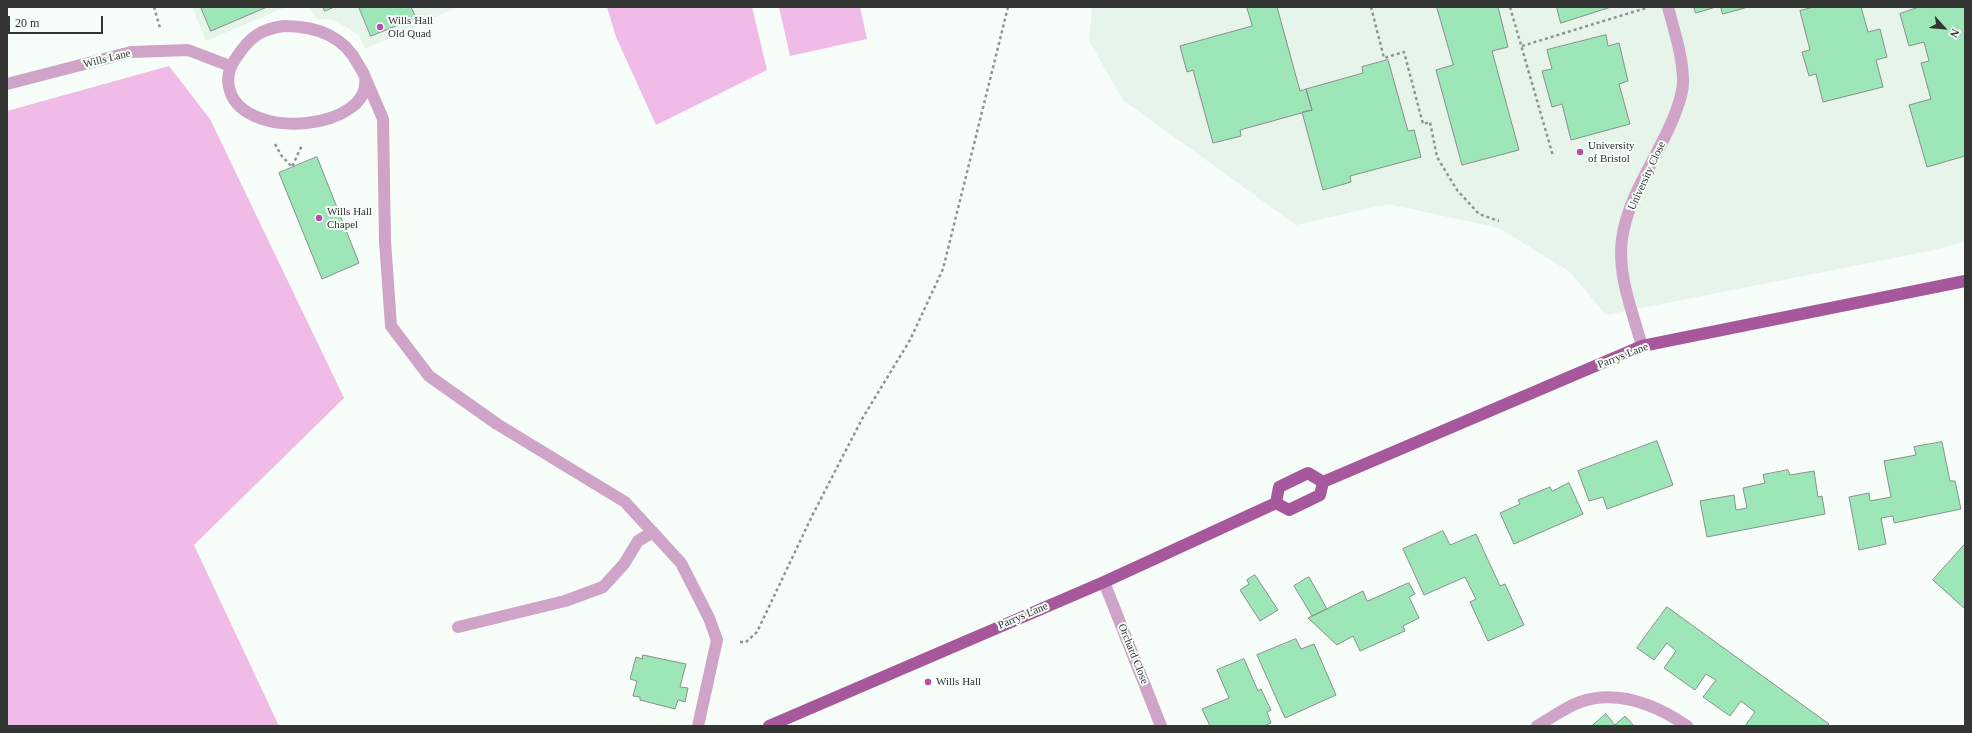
<!DOCTYPE html>
<style>
body{margin:0}
#map{position:relative;width:1972px;height:733px;overflow:hidden;background:#f7fdf9;font-family:"Times New Roman",serif}
canvas{display:block}
.frame{position:absolute;inset:0;border:8px solid #333533;pointer-events:none}
.north{position:absolute;left:1924px;top:8px;width:40px;height:40px;-webkit-text-stroke:3px #f7fdf9;paint-order:stroke;rotate:117deg;font-size:11px;font-weight:700;line-height:16px;text-align:center;color:#333533}
.north::after{content:'';display:block;margin:auto;width:14px;height:18px;background:#333533;clip-path:polygon(50% 0,100% 100%,50% 72%,0 100%)}
.scale{position:absolute;left:8px;top:16px;width:95px;height:18px;box-sizing:border-box;border:2px solid #333533;border-top:0;padding-left:5px;font-size:12px;line-height:14px;white-space:nowrap;color:#333533;-webkit-text-stroke:3px #f7fdf9;paint-order:stroke}
</style>
<div id="map">
<canvas width="1972" height="733"></canvas>
<div class="frame"></div>
<div class="north">N</div>
<div class="scale">20 m</div>
</div>
<script>
const c = document.querySelector('canvas').getContext('2d');
c.lineJoin = 'round';
function fill(path, color) { c.fillStyle = color; c.fill(path, 'evenodd'); }
function trace(path, color, width, dash) { c.strokeStyle = color; c.lineWidth = width; c.lineCap = dash ? 'butt' : 'round'; c.setLineDash(dash || []); c.stroke(path); }
function write(font, color, halo, rows, align = 'center') {
  c.font = font + ' "Times New Roman",serif'; c.lineWidth = 4; c.setLineDash([]); c.textBaseline = 'middle'; c.strokeStyle = halo; c.fillStyle = color; for (const [text, x, y, turn = 0] of rows) {
    c.save(); c.translate(x, y); c.rotate((+turn || 0) * Math.PI / 180); c.textAlign = isNaN(turn) ? turn : align; if (halo) c.strokeText(text, 0, 0); c.fillText(text, 0, 0); c.restore();
  }
}
const built = new Path2D(`
 M192,7H286L206,41Z
 M309,7H458L365,49L359,35L334,20L316,19Z
 M1092,7H1965V242L1929,251L1606,315L1570,272L1499,228L1388,204L1296,225L1123,100L1089,41Z`);
const green = new Path2D(`
 M607,7H752L767,70L656,125L616,37Z
 M779,7H860L867,39L790,56Z
 M169,66L210,119L344,398L194,545L279,726H7V111Z`);
const building = new Path2D(`
 M201,7H267L211,31Z
 M323,7H334L325,11Z
 M359,7H411L416,18L371,36Z
 M1247,7H1277L1300,91L1306,89L1312,110L1240,130L1241,136L1213,143L1193,70L1187,72L1180,46L1252,26Z
 M1437,7H1498L1508,47L1492,51L1519,150L1462,165L1436,70L1453,65Z
 M1557,7H1611L1561,23Z
 M1694,7H1716L1696,13Z
 M1721,7H1748L1723,14Z
 M1814,7H1861L1868,32L1880,29L1887,57L1876,60L1883,87L1823,102L1816,74L1809,76L1802,52L1810,50L1800,11Z
 M1919,7H1965V156L1927,167L1909,105L1931,99L1921,63L1929,61L1924,42L1909,46L1900,14Z
 M1606,35L1608,46L1619,43L1628,81L1619,84L1630,124L1571,140L1562,104L1552,107L1542,71L1552,69L1547,50Z
 M1388,60L1408,131L1414,130L1421,157L1350,176L1351,182L1323,190L1302,112L1312,110L1306,89L1363,73L1362,67Z
 M317,157L359,263L322,279L279,173Z
 M1657,441L1673,485L1607,509L1603,497L1589,501L1578,471Z
 M1942,442L1950,481H1955L1961,509L1894,523L1893,516L1881,518L1886,544L1859,550L1849,497L1869,493L1870,501L1891,497L1884,461L1916,455L1914,447Z
 M1788,470L1790,475L1814,471L1818,497L1822,496L1825,514L1707,537L1700,501L1734,495L1736,510L1747,508L1743,488L1765,483L1763,475Z
 M1569,483L1583,514L1514,544L1500,513L1520,504L1518,500L1550,487L1552,491Z
 M1443,531L1450,545L1476,534L1500,586L1505,584L1524,625L1488,641L1470,602L1476,599L1465,577L1424,595L1403,549Z
 M1965,544V609L1933,580Z
 M1255,575L1278,610L1260,621L1240,590L1249,584L1247,580Z
 M1309,577L1327,609L1312,616L1294,586Z
 M1409,583L1415,594L1409,597L1419,618L1403,626L1405,631L1360,651L1353,636L1337,645L1308,618L1363,591L1367,601Z
 M1667,607L1829,724L1827,726H1745L1755,712L1741,701L1730,716L1703,697L1716,680L1706,674L1695,690L1664,668L1676,651L1667,643L1654,660L1637,648Z
 M1296,639L1301,649L1314,644L1336,695L1285,718L1257,655Z
 M643,655L686,664L680,687L688,688L685,702L678,700L675,709L640,700V697L633,696L637,681L630,679L636,657L642,659Z
 M1244,659L1258,691L1261,689L1271,710L1267,712L1271,723L1264,726H1210L1202,709L1229,698L1217,670Z
 M1606,714L1615,725L1625,716L1634,726H1592Z`);
const path = new Path2D(`
 M154,7L160,28
 M1371,7L1384,58L1404,52L1423,124L1430,122L1437,157L1457,190L1479,214L1499,221
 M1510,7L1553,156
 M1522,46L1646,8
 M275,144L281,155L292,167L302,145
 M740,642H746L757,632L812,516L862,419L910,340L943,269L1008,7`);
const minor = new Path2D(`
 M284,26C315,26 343,35 358,64C360,68 364,73 365,77C373,130 246,142 230,91C226,79 228,69 236,58C249,38 260,29 284,26Z
 M365,77L383,119L385,241L391,326L429,376L497,424L625,502L681,563L709,618L717,640L698,726
 M7,84L131,52L188,50L230,66
 M1642,346C1633,313 1617,275 1622,239C1628,194 1659,156 1675,114C1679,103 1684,90 1683,78C1682,54 1674,30 1668,7
 M1104,582L1161,726
 M458,627L565,601L603,587L624,564L638,541L653,532
 M1537,726C1551,718 1566,707 1580,702C1618,689 1656,705 1687,726`);
const major = new Path2D(`
 M1323,482L1642,346L1965,281
 M1276,503L1279,487L1308,473L1323,482
 M1276,503L1289,510L1320,495L1323,482
 M769,726L1104,582L1276,503`);
const markers = [
 [380,27,4,"#b84cab"],
 [1580,152,4,"#b84cab"],
 [319,218,4,"#b84cab"],
 [928,682,4,"#b84cab"]
];
const poiNames = [
 ["Wills Hall",388,21],
 ["Old Quad",388,34],
 ["University",1588,146],
 ["of Bristol",1588,159],
 ["Wills Hall",327,212],
 ["Chapel",327,225],
 ["Wills Hall",936,682]
];
const streetNames = [
 ["Wills Lane",107,59,-14],
 ["University Close",1647,176,-65],
 ["Parrys Lane",1623,356,-21],
 ["Parrys Lane",1023,616,-23],
 ["Orchard Close",1133,654,68]
];
fill(built, '#e6f4ea');
fill(green, '#f1bbe7');
fill(building, '#9ce6b7');
trace(building, '#8a908c', 1);
trace(path, '#909491', 2.5, [3, 3]);
trace(minor, '#d0a4c8', 12);
trace(major, '#a7589c', 12);
for (const [x, y, r, color] of markers) { const dot = new Path2D(); dot.arc(x, y, r, 0, 2 * Math.PI); c.fillStyle = color; c.fill(dot); trace(dot, '#f7fdf9', 1.5); }
write('11px', '#333533', '#f7fdf9', poiNames, 'left');
write('11px', '#333533', '#f7fdf9', streetNames);
</script>
